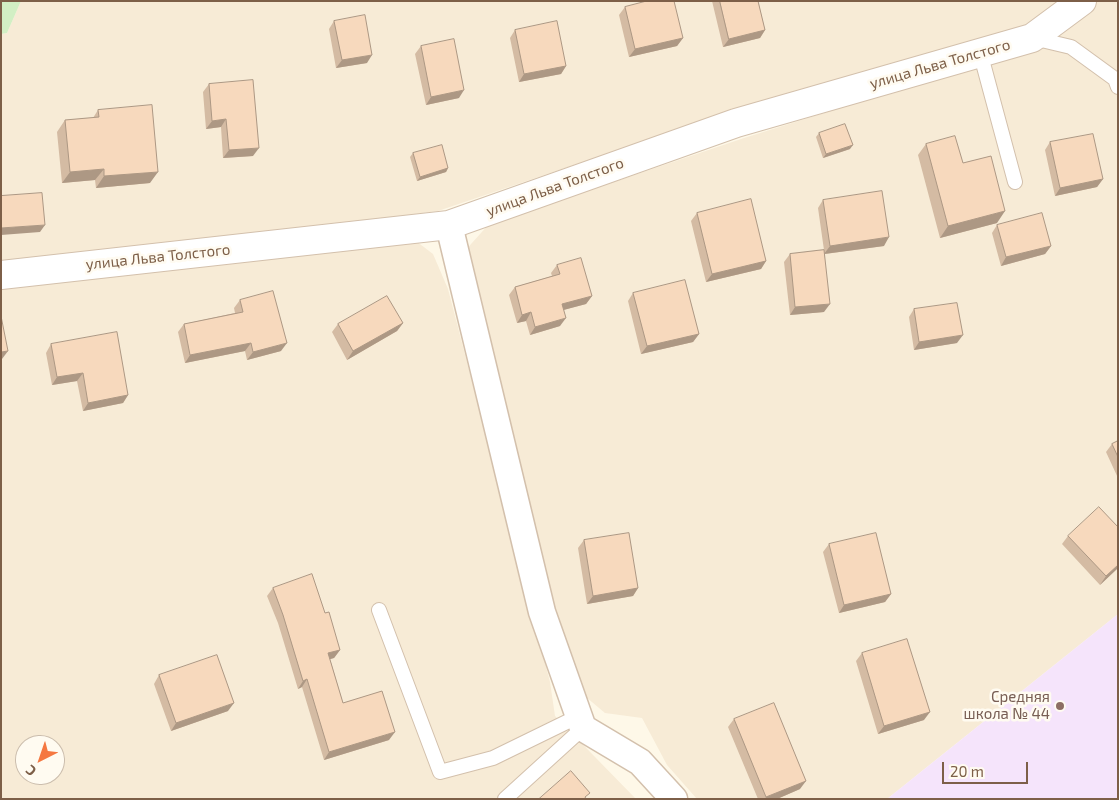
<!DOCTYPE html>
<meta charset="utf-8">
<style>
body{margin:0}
#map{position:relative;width:1119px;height:800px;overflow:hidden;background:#fef8e8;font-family:"Exo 2",sans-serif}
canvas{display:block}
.frame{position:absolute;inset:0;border:2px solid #7d5f48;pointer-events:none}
.north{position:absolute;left:15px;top:735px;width:50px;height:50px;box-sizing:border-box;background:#fffbf1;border:1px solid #cbbdad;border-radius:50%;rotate:221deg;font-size:14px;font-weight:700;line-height:20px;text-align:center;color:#7d5f48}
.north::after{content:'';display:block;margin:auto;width:18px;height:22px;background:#f57841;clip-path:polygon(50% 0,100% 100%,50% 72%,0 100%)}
.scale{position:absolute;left:942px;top:762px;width:86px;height:22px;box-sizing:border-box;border:2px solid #7d5f48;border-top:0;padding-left:6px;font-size:15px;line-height:18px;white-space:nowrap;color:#7d5f48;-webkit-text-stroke:4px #fffbf1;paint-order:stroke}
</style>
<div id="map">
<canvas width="1119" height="800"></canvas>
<div class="frame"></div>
<div class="north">С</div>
<div class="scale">20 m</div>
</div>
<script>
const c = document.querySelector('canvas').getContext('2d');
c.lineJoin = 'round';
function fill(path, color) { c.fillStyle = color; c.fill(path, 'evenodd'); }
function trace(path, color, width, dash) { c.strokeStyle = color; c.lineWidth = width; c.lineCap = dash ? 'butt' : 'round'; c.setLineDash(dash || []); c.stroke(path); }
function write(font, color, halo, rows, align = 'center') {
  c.font = font + ' "Exo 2",sans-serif'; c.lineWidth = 5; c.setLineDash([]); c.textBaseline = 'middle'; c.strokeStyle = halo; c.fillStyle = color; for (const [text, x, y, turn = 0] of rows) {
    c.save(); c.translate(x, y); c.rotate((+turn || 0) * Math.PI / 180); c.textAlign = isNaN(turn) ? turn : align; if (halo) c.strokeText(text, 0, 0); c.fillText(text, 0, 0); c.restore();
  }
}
const residential = new Path2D(`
 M21,1H1066L1027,26L713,118L438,211L194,243L1,264V34L7,33Z
 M1096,1H1118V614L887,799H697L667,765L642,718L605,713L580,692L530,540L463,253L489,224L744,138L1026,50Z
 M412,238L433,254L448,289L550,682L555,716L636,799H1V286ZM25,745H55V775H25Z`);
const education = new Path2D(`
 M1118,614V799H887Z`);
const green = new Path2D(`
 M1,1H21L7,33L1,34Z`);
const service = new Path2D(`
 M1033,38L1071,47L1115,79L1118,87
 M980,52L1015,182
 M379,610L440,772L493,758L579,716
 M505,799L583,728`);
const minor = new Path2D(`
 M449,225L542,612L583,728L640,762L674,799`);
const tertiary = new Path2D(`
 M1,275L449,225L736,123L1032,38L1082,1`);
const wall = new Path2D(`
 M712,1H758L765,30L760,38L723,47Z
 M625,7L683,38L677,46L629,57L619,15Z
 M334,21L367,63L336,68L329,29Z
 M515,30L566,66L561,74L519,82L510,38Z
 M421,46L459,98L426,105L415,54Z
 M209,84L253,156L223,158L221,127L206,129L203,92Z
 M98,110L150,183L96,188L95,180L62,183L57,132L65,120L93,118Z
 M819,133L850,149L823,158L816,137Z
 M1050,142L1103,179L1097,187L1055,196L1045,150Z
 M926,144L963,163L997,223L940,238L918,155Z
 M413,153L448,168L446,172L417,181L410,157Z
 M823,200L884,246L825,254L824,312L790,315L784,262L790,254L824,250L818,208Z
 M697,213L766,261L761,269L706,282L691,221Z
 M997,225L1051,246L1045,254L1001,266L992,233Z
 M557,265L592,296L586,304L563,310L560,326L530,335L526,321L517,323L509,295L515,287L552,276L551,273Z
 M633,293L699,334L693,342L641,354L628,301Z
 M240,300L281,351L247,360L245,351L185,363L178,332L184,324L235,313L234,308Z
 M914,309L957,343L914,350L909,317Z
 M403,323L397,331L347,360L332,332L338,324Z
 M51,344L128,395L123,403L83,411L77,381L52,385L46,353Z
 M1118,441V478L1106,452L1112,444Z
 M1118,527V568L1100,585L1062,544L1068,536Z
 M584,540L638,588L633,596L587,604L578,548Z
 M829,544L891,594L885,602L839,613L823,552Z
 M273,588L325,613L340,650L334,658L330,659L343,703L389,740L324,760L302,687L298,689L278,623L267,596Z
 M862,653L924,720L878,734L856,661Z
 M159,675L228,711L171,731L154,684Z
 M734,719L800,789L777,799H758L728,727Z`);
const shadedWall = new Path2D(`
 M765,30L760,38L723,47L729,39Z
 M683,38L677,46L629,57L635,49Z
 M372,55L367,63L336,68L342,60Z
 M566,66L561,74L519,82L524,74Z
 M464,90L459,98L426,105L431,97Z
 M226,119L221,127L206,129L212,121Z
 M853,145L850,149L823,158L826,154Z
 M259,148L253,156L223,158L229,150Z
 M448,168L446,172L417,181L420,177Z
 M104,169L95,180L62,183L70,172Z
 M158,172L150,183L96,188L104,176Z
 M1103,179L1097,187L1055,196L1060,188Z
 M1005,211L997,223L940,238L948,226Z
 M45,225L40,232L1,235V228Z
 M889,237L884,246L824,254L830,246Z
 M1051,246L1045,254L1001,266L1006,257Z
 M766,261L761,269L706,282L712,274Z
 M592,296L586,304L556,312L562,304Z
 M830,304L824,312L790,315L795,307Z
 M531,312L526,321L517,323L522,315Z
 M566,318L560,326L530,335L535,327Z
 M403,323L397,331L347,360L353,351Z
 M699,334L693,342L641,354L647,346Z
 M963,335L957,343L914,350L919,342Z
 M251,343L245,351L185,363L190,355Z
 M287,343L281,351L247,360L253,352Z
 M8,351L2,359H1V352Z
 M83,373L77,381L52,385L57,377Z
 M128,395L123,403L83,411L88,403Z
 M1118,565V568L1100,585L1106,576Z
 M638,588L633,596L587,604L593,596Z
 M891,594L885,602L839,613L844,605Z
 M340,650L334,658L323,661L328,653Z
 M307,679L302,687L298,689L303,681Z
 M234,703L228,711L171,731L176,723Z
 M930,712L924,720L878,734L884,726Z
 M395,732L389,740L324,760L329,752Z
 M806,781L800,789L777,799H765L766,797Z`);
const building = new Path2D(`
 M647,1H674L683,38L635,49L625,7Z
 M720,1H758L765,30L729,39Z
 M365,15L372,55L342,60L334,21Z
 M557,21L566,66L524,74L515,30Z
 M454,39L464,90L431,97L421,46Z
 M253,80L259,148L229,150L226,119L212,121L209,84Z
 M152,105L158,172L104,176V169L70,172L65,120L99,117L98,110Z
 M845,124L853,145L826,154L819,133Z
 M1093,134L1103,179L1060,188L1050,142Z
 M955,136L963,163L991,156L1005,211L948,226L926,144Z
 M442,145L448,168L420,177L413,153Z
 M882,191L889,237L830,246L823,200Z
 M42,193L45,225L1,228V196Z
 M751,199L766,261L712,274L697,213Z
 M1042,213L1051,246L1006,257L997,225Z
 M824,250L830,304L795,307L790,254Z
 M581,258L592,296L562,304L566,318L535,327L531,312L522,315L515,287L560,274L557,265Z
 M685,280L699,334L647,346L633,293Z
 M273,291L287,343L253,352L251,343L190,355L184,324L243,312L240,300Z
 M387,296L403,323L353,351L338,324Z
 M957,303L963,335L919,342L914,309Z
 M1,316L8,351L1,352Z
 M117,332L128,395L88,403L83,373L57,377L51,344Z
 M1118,441V457L1112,444Z
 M1099,507L1118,527V565L1106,576L1068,536Z
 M629,533L638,588L593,596L584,540Z
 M876,533L891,594L844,605L829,544Z
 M312,574L325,613L329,612L340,650L328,653L343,703L382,691L395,732L329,752L307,679L303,681L283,615L273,588Z
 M907,639L930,712L884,726L862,653Z
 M217,655L234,703L176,723L159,675Z
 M774,703L806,781L766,797L734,719Z
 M571,771L590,793L585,797L586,799H539Z`);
const markers = [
 [1060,706,5,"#8d6e63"]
];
const streetNames = [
 ["улица Льва Толстого",940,64,-16],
 ["улица Льва Толстого",555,187,-20],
 ["улица Льва Толстого",158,257,-6]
];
const educationNames = [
 ["Средняя",1050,697],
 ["школа № 44",1050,714]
];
fill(residential, '#f7ebd6');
fill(education, '#f5e4fb');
fill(green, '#d2efc4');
trace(service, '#d3c0ac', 16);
trace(minor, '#d3c0ac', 29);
trace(tertiary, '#d3c0ac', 30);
trace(service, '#fff', 14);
trace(minor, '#fff', 26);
trace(tertiary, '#fff', 28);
fill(wall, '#d4bba3');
fill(shadedWall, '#ad9884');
fill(building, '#f7d9bd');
trace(building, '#ad9884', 1);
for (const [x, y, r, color] of markers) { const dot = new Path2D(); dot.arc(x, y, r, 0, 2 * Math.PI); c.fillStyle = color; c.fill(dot); trace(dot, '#fffbf1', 2); }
write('15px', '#7d5f48', '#fffbf1', streetNames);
write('15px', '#785e54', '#fffbf1', educationNames, 'right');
</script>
